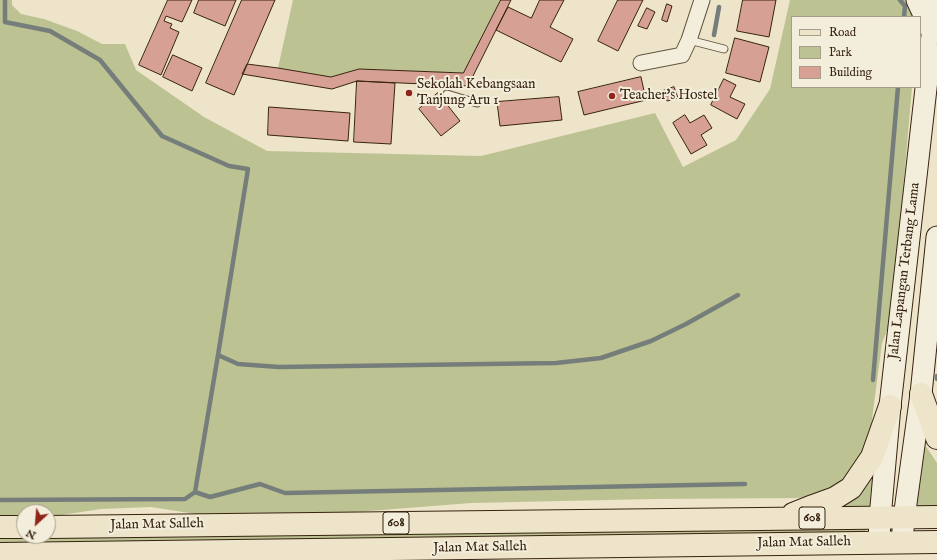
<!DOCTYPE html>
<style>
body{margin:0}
#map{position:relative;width:937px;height:560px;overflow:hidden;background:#ede4c9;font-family:"IM FELL English",serif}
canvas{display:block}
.legend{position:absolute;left:791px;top:16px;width:130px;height:72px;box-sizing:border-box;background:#f3eddc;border:1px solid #a89c8a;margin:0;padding:5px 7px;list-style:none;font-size:12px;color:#372310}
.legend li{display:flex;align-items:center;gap:8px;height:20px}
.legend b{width:20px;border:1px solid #a89c8a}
.north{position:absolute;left:16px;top:504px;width:40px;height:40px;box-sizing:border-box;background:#f3eddc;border:1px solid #a89c8a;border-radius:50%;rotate:206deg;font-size:11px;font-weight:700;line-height:16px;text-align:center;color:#372310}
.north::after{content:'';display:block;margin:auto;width:14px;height:18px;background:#8f2418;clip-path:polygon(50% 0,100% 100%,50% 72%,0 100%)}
</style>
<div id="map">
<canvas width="937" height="560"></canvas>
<ul class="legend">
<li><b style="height:5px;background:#ede4c9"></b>Road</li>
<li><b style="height:11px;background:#bdc293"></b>Park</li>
<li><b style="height:11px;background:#d6a094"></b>Building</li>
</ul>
<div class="north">N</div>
</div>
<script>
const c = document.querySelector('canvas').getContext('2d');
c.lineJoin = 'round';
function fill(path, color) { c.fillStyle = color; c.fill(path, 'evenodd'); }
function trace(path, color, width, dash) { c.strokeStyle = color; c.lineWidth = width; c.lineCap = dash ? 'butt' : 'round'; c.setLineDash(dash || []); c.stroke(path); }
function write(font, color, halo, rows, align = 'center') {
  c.font = font + ' "IM FELL English",serif'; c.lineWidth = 4; c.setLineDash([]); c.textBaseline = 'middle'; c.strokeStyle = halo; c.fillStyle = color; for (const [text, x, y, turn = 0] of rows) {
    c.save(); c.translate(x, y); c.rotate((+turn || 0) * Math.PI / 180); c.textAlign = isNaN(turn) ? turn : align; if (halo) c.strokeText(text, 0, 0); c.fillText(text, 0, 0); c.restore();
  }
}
const green = new Path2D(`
 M0,0H12V5L21,14L44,19L77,31L102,44H125L136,70L204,117L267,151L481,156L655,113L683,167L736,140L770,89L790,0H911L915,17H792V87H912L892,318L882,343L871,427L865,452L849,478L824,493L798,498L653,499L471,503L356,512L196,514L151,507L101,509L48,517V512H24V518H0Z
 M293,0H501L463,73L359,69L331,77L278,68Z
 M925,445L937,463V506H916Z
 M879,460L871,507L832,509Z
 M867,526V530L863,532L0,546V537Z`);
const stream = new Path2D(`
 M5,0V22L50,31L100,60L162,136L229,166L248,169L218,355L238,364L279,367L556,363L601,358L651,341L686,324L738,295
 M900,0L905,6L904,17
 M714,35L719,7
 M937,376V379
 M873,380L898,87
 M195,492L210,497L260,484L285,493L745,484
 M0,500L185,499L195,492L218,355`);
const building = new Path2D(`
 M168,0H192L182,22L166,16L164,21L172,24L170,28L179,32L161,75L139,65Z
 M199,0H236L225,26L194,13Z
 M242,0H275L234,95L206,83Z
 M501,0H511L468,86L357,81L332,89L242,74L247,64L278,68L331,77L359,69L463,73Z
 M540,0H564L550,27L573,39L561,62L496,30L508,7L531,18Z
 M618,0H643L618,51L598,41Z
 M743,0H776L769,37L737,31Z
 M667,4L672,6L667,22L662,20Z
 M647,8L655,12L647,29L638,26Z
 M735,38L769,47L760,82L726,73Z
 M173,55L202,68L192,91L163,77Z
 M641,77L646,100L584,115L578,92Z
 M724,79L736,85L730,97L745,104L737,119L711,105Z
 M357,81L395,83L391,144L354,142Z
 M674,87L678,98L667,101L663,91Z
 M438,93L460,121L441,136L419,109Z
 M559,97L562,120L500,126L497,102Z
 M269,107L350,113L348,141L268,135Z
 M685,115L690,123L704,115L712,128L701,135L707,145L691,154L673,123Z`);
const lane = new Path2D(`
 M689,40L724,49
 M447,94L477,103`);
const street = new Path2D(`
 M641,63L682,55L689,40L702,0`);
const secondary = new Path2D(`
 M917,0L933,34
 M879,542L880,518L890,406L936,0
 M902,542L904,518L921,394L937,237`);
const primary = new Path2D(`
 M921,394L937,438
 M793,514L813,506L835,498L851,488L872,457L890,406
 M0,527H24
 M48,527L937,517
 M0,554L937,542`);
const markers = [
 [409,93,4,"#8f2418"],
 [612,96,4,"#8f2418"]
];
const shields = [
 [812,518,26],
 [396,523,26]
];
const shieldNames = [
 ["608",812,518],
 ["608",396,523]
];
const poiNames = [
 ["Sekolah Kebangsaan",417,85],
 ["Tanjung Aru 1",417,101],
 ["Teacher's Hostel",620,96]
];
const streetNames = [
 ["Jalan Lapangan Terbang Lama",905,271,-83],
 ["Jalan Mat Salleh",157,525,-1],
 ["Jalan Mat Salleh",804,543,-1],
 ["Jalan Mat Salleh",480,548,-1]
];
fill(green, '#bdc293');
trace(stream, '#757e7a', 4.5);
fill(building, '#d6a094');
trace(building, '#372310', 1);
trace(lane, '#64533e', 9);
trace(street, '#64533e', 17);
trace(secondary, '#372310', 23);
trace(primary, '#372310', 24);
trace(lane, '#f3eddc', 7);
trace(street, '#f3eddc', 15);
trace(secondary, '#f3eddc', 21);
trace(primary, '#ede4c9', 22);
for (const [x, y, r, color] of markers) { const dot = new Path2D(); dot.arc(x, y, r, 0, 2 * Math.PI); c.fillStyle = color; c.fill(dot); trace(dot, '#f3eddc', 1.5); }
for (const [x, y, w] of shields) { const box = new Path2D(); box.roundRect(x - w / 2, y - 11, w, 22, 3); c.fillStyle = '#f3eddc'; c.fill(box); trace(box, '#372310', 1); }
write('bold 13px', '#372310', null, shieldNames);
write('14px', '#372310', '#f3eddc', poiNames, 'left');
write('14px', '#372310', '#f3eddc', streetNames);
</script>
